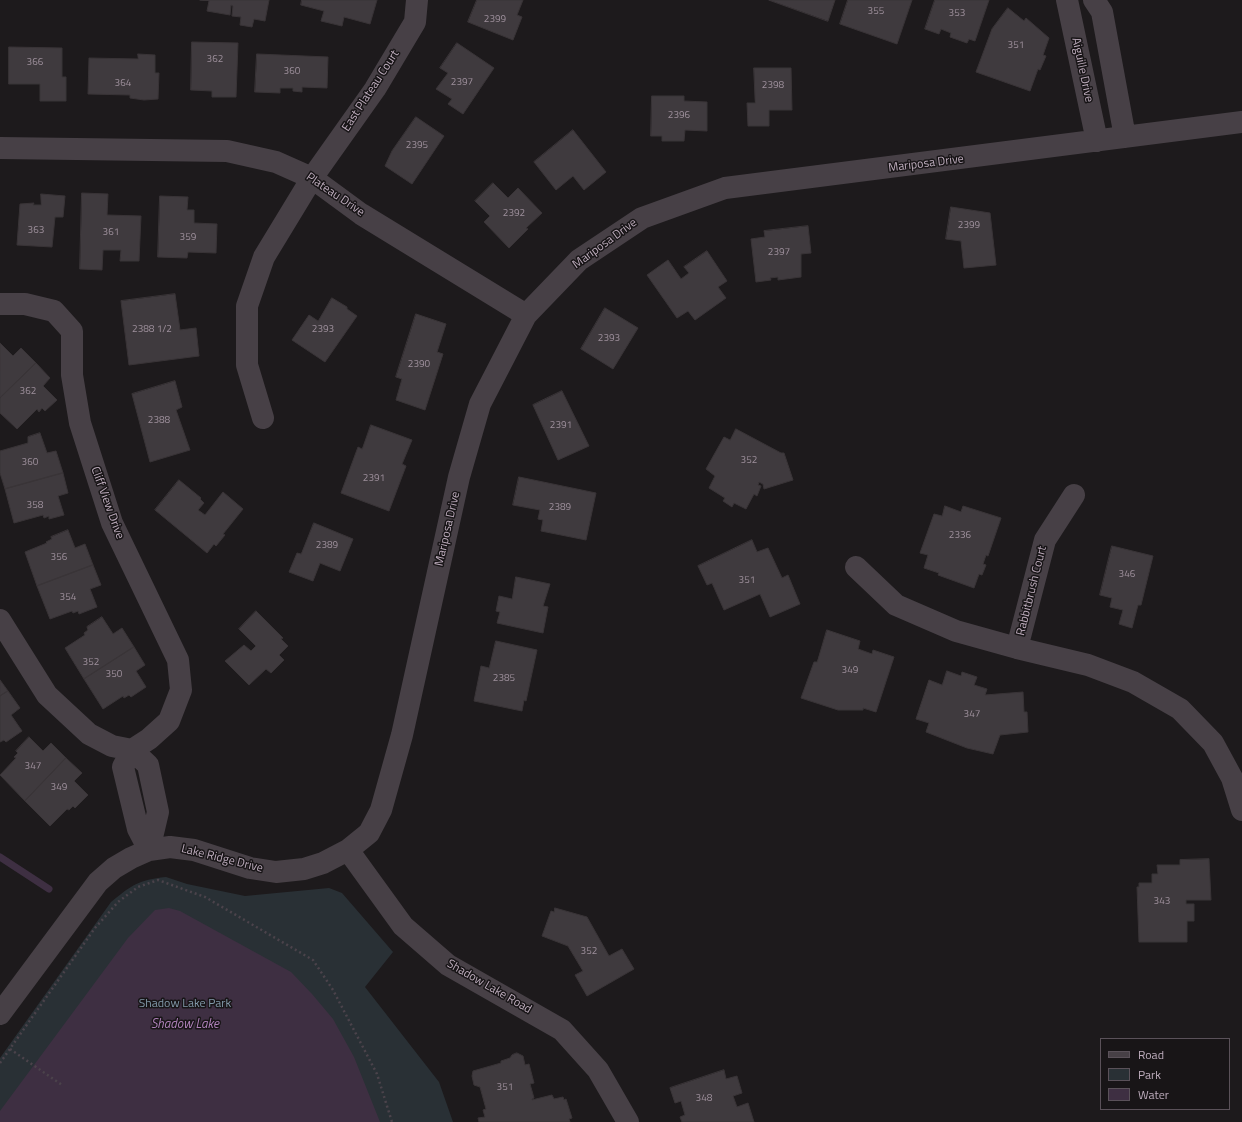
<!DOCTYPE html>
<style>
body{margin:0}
#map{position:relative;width:1242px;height:1122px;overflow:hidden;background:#1d1a1c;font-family:"Titillium Web",sans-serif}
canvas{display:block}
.legend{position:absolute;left:1100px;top:1038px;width:130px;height:72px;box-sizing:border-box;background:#181517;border:1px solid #5a5159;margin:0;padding:5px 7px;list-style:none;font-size:12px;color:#bdacbc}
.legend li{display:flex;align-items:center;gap:8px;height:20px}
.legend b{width:20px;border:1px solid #5a5159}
</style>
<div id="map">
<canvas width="1242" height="1122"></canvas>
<ul class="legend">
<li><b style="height:5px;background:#474046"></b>Road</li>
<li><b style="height:11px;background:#293035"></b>Park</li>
<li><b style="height:11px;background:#3e2f42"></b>Water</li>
</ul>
</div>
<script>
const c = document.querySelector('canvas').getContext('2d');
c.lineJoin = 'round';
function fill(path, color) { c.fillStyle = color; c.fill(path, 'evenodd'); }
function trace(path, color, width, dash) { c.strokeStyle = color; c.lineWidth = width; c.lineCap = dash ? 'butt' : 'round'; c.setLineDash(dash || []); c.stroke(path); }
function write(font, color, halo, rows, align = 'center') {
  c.font = font + ' "Titillium Web",sans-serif'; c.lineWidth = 3; c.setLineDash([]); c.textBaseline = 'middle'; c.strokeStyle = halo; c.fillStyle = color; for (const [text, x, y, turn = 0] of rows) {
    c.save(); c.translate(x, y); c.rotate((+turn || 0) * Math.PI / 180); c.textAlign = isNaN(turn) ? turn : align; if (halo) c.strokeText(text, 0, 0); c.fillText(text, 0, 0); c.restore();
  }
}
const green = new Path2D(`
 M166,877L187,884L245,896L329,888L342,893L393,952L365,987L439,1082L453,1122H0V1058L111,902C132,885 138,880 166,877Z`);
const water = new Path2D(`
 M169,908L180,911L291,972L312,994L333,1019L354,1057L380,1122H0V1111L128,938L155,910Z`);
const stream = new Path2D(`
 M0,857L49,889`);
const building = new Path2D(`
 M200,0H269L265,21L254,19L252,27L240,25L241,17L232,16L233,6L231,5L230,15L207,11L209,1Z
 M302,0H377L370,24L344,17L342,26L321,21L324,11L301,5Z
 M477,0H523L517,15L522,17L513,40L468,22Z
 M769,0H835L828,21Z
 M848,0H912L897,44L840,24Z
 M935,0H989L975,41L969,39L967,43L950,37L951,33L941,29L939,34L925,29Z
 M1008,8L1024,21L1026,18L1049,38L1043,55L1046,56L1040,70L1038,69L1030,91L976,72L992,29Z
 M192,42L238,43L236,97H212V91L191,90Z
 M457,43L494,68L463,114L448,104L452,99L436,89L448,73L440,68Z
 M9,47L62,48V77H66V101H40V84H9Z
 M138,54L155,55V73H159L158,99L144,100L130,98V95L88,94L89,58L138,59Z
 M257,54L328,57L327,88L302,87V92L293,91V88H280V93L255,92Z
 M754,68H791L792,110H769V126H748L747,103H755Z
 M652,96H684V101L707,102V131L685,130L684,141H662V136H651Z
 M416,117L444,136L412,184L385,166L392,151Z
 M573,130L606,172L584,190L573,176L556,190L534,162Z
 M493,183L508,198L518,188L542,213L526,228L528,229L509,248L484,222L490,216L475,201Z
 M82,193L108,194L107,215L141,216L139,261H120L121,250H103L102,270L80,269Z
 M41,194L65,196L63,217H55L52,247L17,245L20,204L34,203L33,205H41Z
 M160,196L188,197L187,210H194V223L217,224L216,253L188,252L187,258L158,257Z
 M951,207L990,213L996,265L964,268L961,241L946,239Z
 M808,226L811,253L801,254V277L778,280V277L770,278L771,280L756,282L751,239L765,237L764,231Z
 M707,251L727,281L718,287L726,298L695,320L688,311L677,318L647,275L668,260L681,279L689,273L684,267Z
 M175,294L180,330L196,328L199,356L129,365L121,301Z
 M332,298L347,307V309L357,316L325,362L292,340L309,315L318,321Z
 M605,308L638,328L613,369L581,349Z
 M416,314L446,324L437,352L443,354L425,410L396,400L402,379L396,377Z
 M0,343L13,356L21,348L36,363L0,398Z
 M36,363L50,378L43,386L57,400L45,411L42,408L39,412L37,409L17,429L0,413V398Z
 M175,381L182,407L176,410L190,450L150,462L132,394Z
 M562,391L589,446L558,460L533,405Z
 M371,425L412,440L402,464L406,466L389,511L341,493L358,447L362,449Z
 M736,429L781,453H784L793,480L764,489L763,484L759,482L758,485L761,486L757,496L754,494L746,509L734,503L732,507L723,501L725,498L709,488L715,476L706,469L724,437L730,440Z
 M40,433L47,453L56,451L63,473L5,489L0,473V451L28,443V437Z
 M63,473L68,493L58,496L64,515L49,519V516L44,518L43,515L14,523L5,489Z
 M519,477L596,493L586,540L541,531L543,520L538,519L540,510L513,505Z
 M179,480L201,498L200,499L204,503L198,510L205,515L223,492L243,509L223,534L225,535L216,546L214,544L207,553L155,510Z
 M945,506L961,512L963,506L1001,518L988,556L986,555L983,564L986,565L982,575L979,574L974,588L938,575L939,573L924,568L928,555L920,553L934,514L942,516Z
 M314,523L353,539L340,571L320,563L313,581L289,572L297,553L301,554Z
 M68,530L75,548L85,544L93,565L37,586L25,552L47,543L46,542L52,539L51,537Z
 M752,540L757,552L768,548L782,578L788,575L800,604L770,617L760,594L724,610L712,583L707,585L698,566Z
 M1112,546L1153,556L1141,605H1138L1132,628L1119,624L1123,610L1110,607L1112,598L1100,595Z
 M93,565L101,585L90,589L97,607L79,614L78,611L73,613L72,611L50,619L37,586Z
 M516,577L550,584L543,606L548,607L543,633L497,623L500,612L496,611L499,596L512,599Z
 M256,611L283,638L281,639L288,646L279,655L284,660L271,673L266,669L249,685L225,661L244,645L251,651L256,646L239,629Z
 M102,617L113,634L122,628L134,647L84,679L65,648L85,635L84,633L88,630L87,627Z
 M827,630L860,641L858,649L872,654L873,650L894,657L876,712L863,708V710H838L801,698L814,662H817Z
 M496,641L537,650L526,701L524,700L522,711L474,701L481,666L489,668Z
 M134,647L145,665L136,671L146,687L131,697L129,695L124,698L123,696L103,709L84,679Z
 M947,671L961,676L962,672L977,677L974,685L987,689L985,695L1023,692L1024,712H1027L1028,732L1000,735L993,754L967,748L926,732L929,723L916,719L929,680L942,685Z
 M0,680L8,691L0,696Z
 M8,691L20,708L11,715L22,731L6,742L4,740L0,742V696Z
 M29,737L43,751L51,743L66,758L25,801L0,775L16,758L14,757L18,753L16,751Z
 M66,758L82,773L74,781L88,795L75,808L73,806L69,810L67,809L50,826L25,801Z
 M1209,859L1211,900H1186V904H1194V921H1187V942H1139L1137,887H1139V883H1152V874H1158L1157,865H1180V860Z
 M555,908L587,917L609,956L622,949L634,969L587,996L575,975L583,971L568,946L542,936L551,911L554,912Z
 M517,1053L523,1056L525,1065L529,1064L534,1083L530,1084L534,1098L532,1099V1100L552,1095L554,1099L563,1097L564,1100L566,1099L572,1118L569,1119L570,1122H479L478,1118L485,1117L483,1110L486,1109L480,1087L474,1085L472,1076L473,1071L501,1063V1061L510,1058L512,1055Z
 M724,1070L726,1079L737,1076L742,1093L733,1096L737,1107L748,1103L754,1122H682L680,1117L685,1115L681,1101L675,1103L670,1088Z`);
const path = new Path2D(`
 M10,1049L62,1085
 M0,1063L95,928L118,902L138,887L158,880L205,897L313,960L333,990L377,1074L392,1122`);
const minor = new Path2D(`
 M1067,0L1097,141
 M1094,0L1102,12L1125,137
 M0,148L227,151L276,162L312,178L361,214L526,315
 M0,304H25L54,311L72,331V375L80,423L112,523L178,660L181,690L169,721L149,739L132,750L112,746L89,734L47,695L0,620
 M263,418L247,365V306L264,257L312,178L375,89L415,22L417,0
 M856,567L896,605L956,631L1017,648L1088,665L1133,682L1180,709L1213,743L1232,778L1242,810
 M1017,648L1045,540L1074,495
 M132,750L148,765L158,812L149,850L138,829L123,767Z
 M348,850L403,926L448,965L562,1030L598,1070L628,1122
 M0,1014L98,882L114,868L131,858L149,850L170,847L194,850L250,868L276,872L304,869L323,863L348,850L369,833L381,810L402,735L459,477L480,404L526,315L579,260L642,218L725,188L1242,122`);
const numberNames = [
 ["355",876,12],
 ["353",957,14],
 ["2399",495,20],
 ["351",1016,46],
 ["362",215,60],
 ["366",35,63],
 ["360",292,72],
 ["2397",462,83],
 ["364",123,84],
 ["2398",773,86],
 ["2396",679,116],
 ["2395",417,146],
 ["2392",514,214],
 ["2399",969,226],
 ["363",36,231],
 ["361",111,233],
 ["359",188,238],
 ["2397",779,253],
 ["2388 1/2",152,330],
 ["2393",323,330],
 ["2393",609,339],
 ["2390",419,365],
 ["362",28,392],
 ["2388",159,421],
 ["2391",561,426],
 ["352",749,461],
 ["360",30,463],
 ["2391",374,479],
 ["358",35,506],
 ["2389",560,508],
 ["2336",960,536],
 ["2389",327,546],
 ["356",59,558],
 ["346",1127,575],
 ["351",747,581],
 ["354",68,598],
 ["352",91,663],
 ["349",850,671],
 ["350",114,675],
 ["2385",504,679],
 ["347",972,715],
 ["347",33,767],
 ["349",59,788],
 ["343",1162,902],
 ["352",589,952],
 ["351",505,1088],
 ["348",704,1099]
];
const streetNames = [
 ["Aiguille Drive",1082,70,78],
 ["East Plateau Court",371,91,-57],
 ["Mariposa Drive",926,164,-7],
 ["Plateau Drive",335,195,34],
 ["Mariposa Drive",605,244,-36],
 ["Cliff View Drive",107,503,70],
 ["Mariposa Drive",448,529,-77],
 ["Rabbitbrush Court",1032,591,-76],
 ["Lake Ridge Drive",222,859,14],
 ["Shadow Lake Road",489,987,30]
];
const parkNames = [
 ["Shadow Lake Park",185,1004]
];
const waterNames = [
 ["Shadow Lake",185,1025]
];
fill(green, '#293035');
fill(water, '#3e2f42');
trace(stream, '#3e2f42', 7);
fill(building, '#3f3a3e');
trace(building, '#393437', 1);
trace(path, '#4b434b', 2.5, [2, 3]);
trace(minor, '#474046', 22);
write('10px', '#9e909c', null, numberNames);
write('12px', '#bdacbc', '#181517', streetNames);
write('12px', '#8299a9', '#181517', parkNames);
write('italic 13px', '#af81ba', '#181517', waterNames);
</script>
